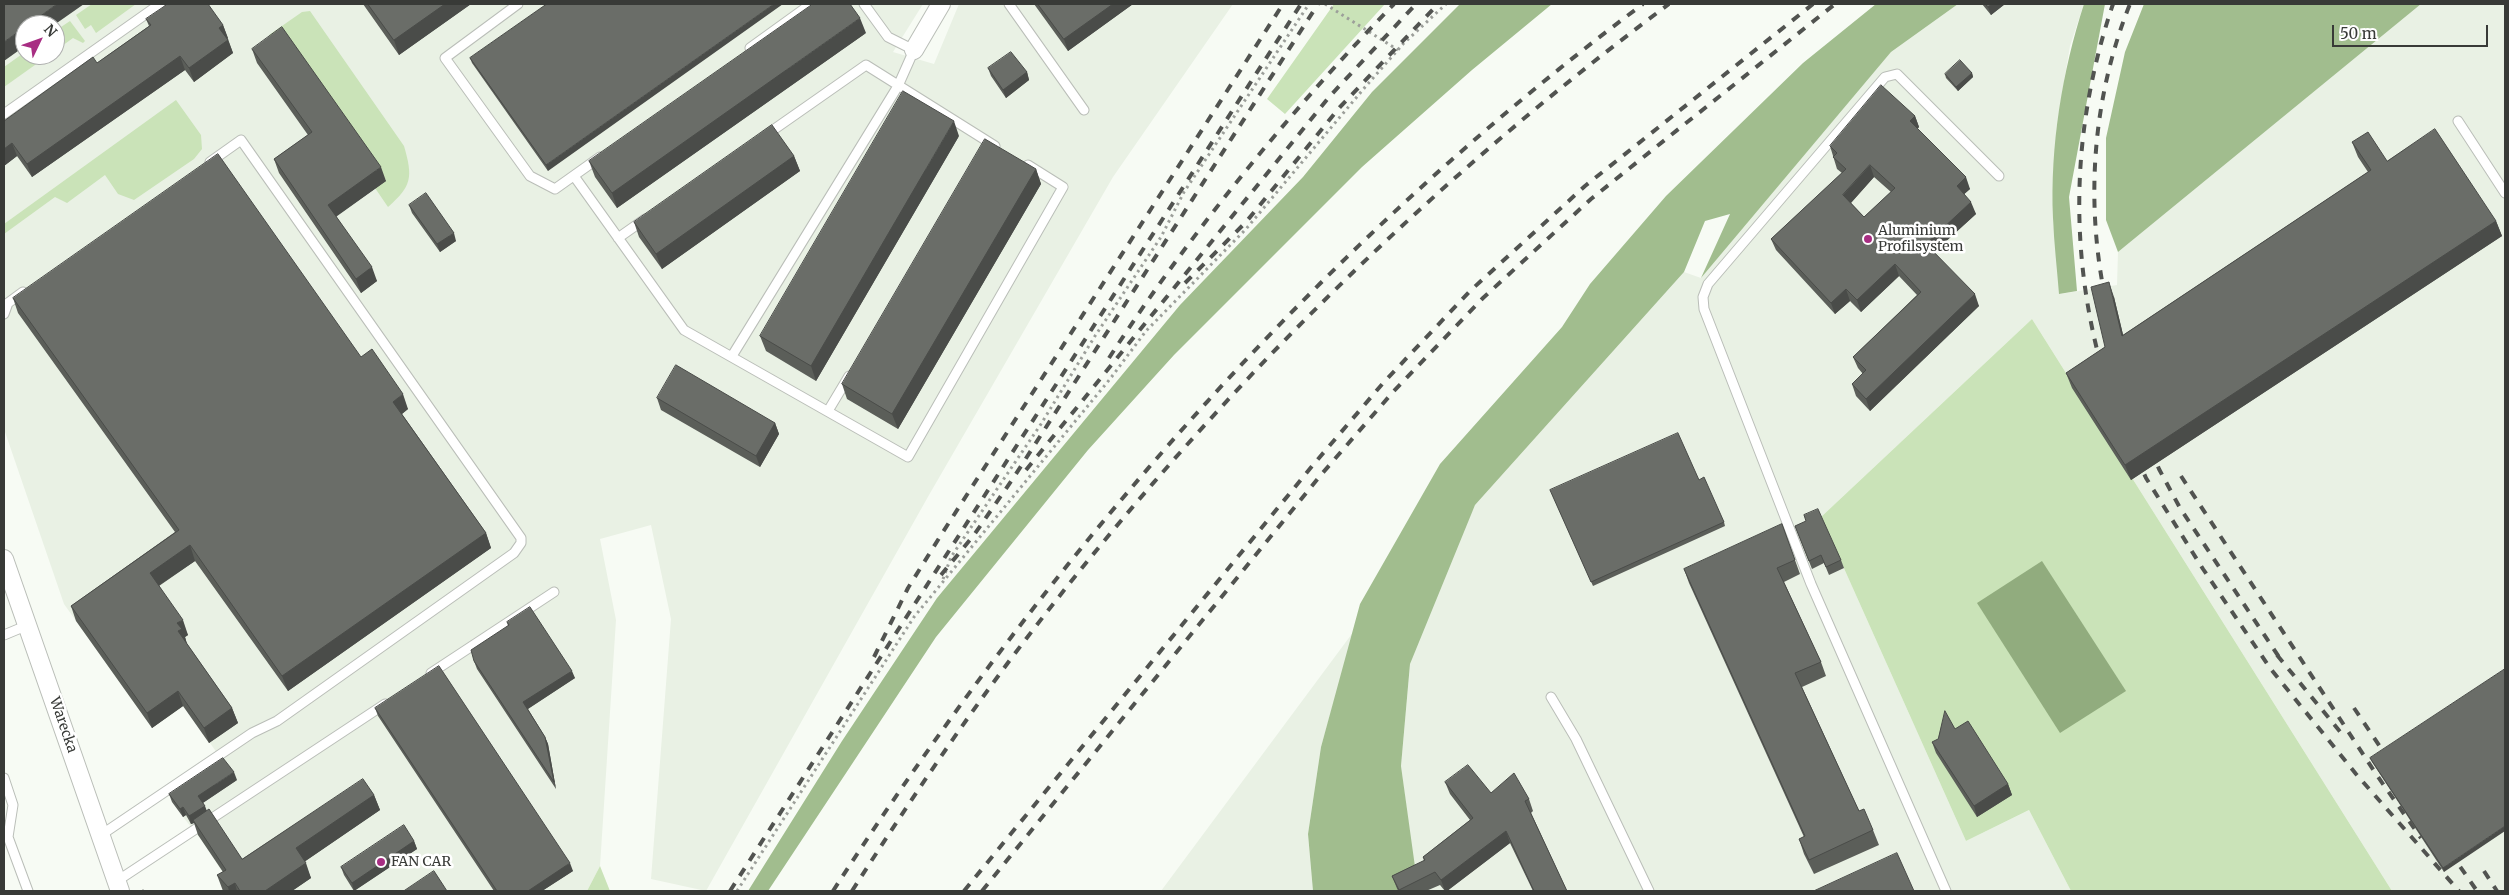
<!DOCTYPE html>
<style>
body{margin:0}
#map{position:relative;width:2509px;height:895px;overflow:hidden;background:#f7fbf4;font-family:Merriweather,serif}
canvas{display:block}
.frame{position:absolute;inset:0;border:5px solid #383a37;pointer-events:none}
.north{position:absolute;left:15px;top:15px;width:50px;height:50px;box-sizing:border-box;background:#fff;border:1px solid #afb0af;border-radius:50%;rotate:48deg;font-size:14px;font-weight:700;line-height:20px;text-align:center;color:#383a37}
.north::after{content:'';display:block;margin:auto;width:18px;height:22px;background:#a82e83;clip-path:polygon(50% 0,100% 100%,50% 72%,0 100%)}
.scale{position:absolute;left:2332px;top:25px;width:156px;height:22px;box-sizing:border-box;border:2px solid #383a37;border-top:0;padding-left:6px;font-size:15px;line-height:18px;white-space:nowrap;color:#383a37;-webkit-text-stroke:4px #fff;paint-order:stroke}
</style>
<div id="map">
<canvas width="2509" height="895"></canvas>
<div class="frame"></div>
<div class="north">N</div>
<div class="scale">50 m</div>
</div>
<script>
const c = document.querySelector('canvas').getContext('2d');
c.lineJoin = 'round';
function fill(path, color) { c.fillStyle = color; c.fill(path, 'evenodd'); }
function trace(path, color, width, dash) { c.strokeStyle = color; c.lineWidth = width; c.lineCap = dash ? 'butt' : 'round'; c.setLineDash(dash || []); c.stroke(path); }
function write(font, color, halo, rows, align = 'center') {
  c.font = font + ' Merriweather,serif'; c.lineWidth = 5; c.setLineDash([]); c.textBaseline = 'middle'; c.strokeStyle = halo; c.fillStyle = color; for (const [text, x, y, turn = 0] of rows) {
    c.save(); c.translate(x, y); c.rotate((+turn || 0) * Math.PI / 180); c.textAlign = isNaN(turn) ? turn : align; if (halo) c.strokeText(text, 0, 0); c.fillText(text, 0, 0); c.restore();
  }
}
const built = new Path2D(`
 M4,4H923L893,52L934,64L959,4H1233L1113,177L929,495L706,891L651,879L671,619L651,525L600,539L616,620L600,866L587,891H223L231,885L200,838L183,817L236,780L184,706L152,728L64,604L4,429ZM25,25H55V55H25Z
 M1958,4H2084L2070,46L2057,124L2053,174V218L2060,294L2117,285L2118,252L2421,4H2505V891H2392L2032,319L1821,517L1966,841L2029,810L2071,891H1396L1415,874L1401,766L1410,664L1432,592L1475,505L1684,272L1701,278L1891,52Z
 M1354,631L1321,747L1308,834L1313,891H1161Z`);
const green = new Path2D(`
 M92,4H136L96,33L91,25L85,29L76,15Z
 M1334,4H1385L1285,114L1267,99Z
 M310,11L404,146C413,177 412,186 388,207L375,188L386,180L269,35L302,12Z
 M70,21L85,41L83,43L73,38L55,51V31Z
 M25,52V55H49L4,87V67Z
 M176,100L201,135L202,149L194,159L134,200L118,194L105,175L67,203L55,197L4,234V224Z
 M2032,319L2392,891H2071L2029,810L1966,841L1821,517Z
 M600,866L610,891H587Z`);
const forest = new Path2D(`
 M1460,4H1552L1472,70L1362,167L1174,355L1088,450L936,637L768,891H748L842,741L937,598L1180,305L1303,177L1372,92Z
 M1876,4H1958L1891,52L1701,278L1730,214L1705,221L1684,272L1475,505L1410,664L1401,766L1416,874L1396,891H1313L1308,834L1321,747L1360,604L1440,464L1562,327L1590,284L1666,196L1803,63Z
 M2084,4H2105L2069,197L2077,291L2059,294C2057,269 2054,243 2053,218C2050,146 2062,72 2084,4Z
 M2144,4H2421L2118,252L2106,220V138L2125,52Z`);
const water = new Path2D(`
 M2042,561L2126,691L2060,733L1977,603Z`);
const path = new Path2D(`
 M1325,4L1398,50
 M943,579L951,557L1041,424L1095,336L1161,237L1184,192L1309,4
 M142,891H144
 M737,891L914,617L1110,379L1146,331L1246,229L1366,86L1403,44L1446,4`);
const lane = new Path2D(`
 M518,4L445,58L530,176L555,189L600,157
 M1009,4L1084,110
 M750,48L811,4
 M4,114L160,4
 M2458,121L2505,193
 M766,135L866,65L995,146
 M574,176L684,330L908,457L1063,187L1028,165
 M618,238L645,219
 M4,314L8,303L23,292
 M732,356L898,86L914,50L888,37L864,4
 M828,411L849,376
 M4,635L28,625
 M431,673L554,592
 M1551,697L1576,739L1649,891
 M4,778L13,805L8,837L28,891
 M101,835L252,733L277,721L514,553L521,543V538L241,140L210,162
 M117,881L385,704
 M1946,891L1811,584L1704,309L1703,297L1708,284L1885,77L1897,74L1999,176`);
const street = new Path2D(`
 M914,50L941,4
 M4,559L120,891`);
const rail = new Path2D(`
 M1185,283L1246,222L1340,107L1438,4
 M2105,297C2085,199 2093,96 2130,4
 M1109,358C1190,233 1291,110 1394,4
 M2101,365C2068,244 2073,122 2113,4
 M2151,450L2159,469L2180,508L2281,660
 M2137,458L2146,478L2203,569L2270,668L2356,774L2459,891
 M1026,470L1330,96L1416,4
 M2181,476L2376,774L2421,838
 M941,575L974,535L1014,477L1318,4
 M2277,655L2342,734
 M874,657L908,588L941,535L1283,4
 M2354,708L2389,760
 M2450,852L2477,891
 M2484,871L2497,891
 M730,891L1301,4
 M833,891C1051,553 1320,245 1643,4
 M852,891C902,813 954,735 1010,660C1197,412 1420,189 1669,4
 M964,891L1313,465L1384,382L1470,291L1585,186L1813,4
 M982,891L1320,476L1393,392L1483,298L1591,199L1835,4`);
const wall = new Path2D(`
 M363,4H471L399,55Z
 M547,4L548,171L472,63L470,58Z
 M1034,4H1133L1068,51Z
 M1982,4H2005L1991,15Z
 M146,19L223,25L233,53L194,82L185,70L32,177L17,156L4,166V121L97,63L149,26Z
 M866,33L617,208L595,177L589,161Z
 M252,49L386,181L336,216L377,281L361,293L279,173L274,159L308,135L257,63Z
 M988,68L1027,72L1029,80L1006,98L991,76Z
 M1972,73L1973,77L1958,91L1946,78L1945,74Z
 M1915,116L1919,127L1917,129L1970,189L1964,194L1976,214L1934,252L1979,306L1870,411L1856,396L1852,384L1863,374L1858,368L1853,357L1917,295L1899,276L1861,312L1850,301L1835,314L1776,250L1771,239L1842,173L1837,169L1830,146ZM1874,177L1891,192L1864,217L1851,203Z
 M959,136L816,381L766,351L760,336Z
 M2352,142L2496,221L2502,236L2131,480L2072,388L2066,373L2105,347L2114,297L2123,335L2368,172L2358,157Z
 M794,156L800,171L662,269L639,237L634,222Z
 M1036,169L1041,184L898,429L847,399L842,384Z
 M409,205L456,241L440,252L412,213Z
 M13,298L361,357L408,409L402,414L486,533L491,548L288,691L195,561L159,586L188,635L185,637L187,644L232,708L238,723L209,743L183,706L152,728L76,621L71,606L175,532L18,313Z
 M657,398L775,423L779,434L760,467L661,410Z
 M1699,480L1724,522L1725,526L1593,586L1552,494Z
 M1782,524L1800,574L1784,582L1821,662L1826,676L1802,687L1859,811L1873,830L1879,845L1814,874L1804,854L1799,839L1804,837L1689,583L1684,569Z
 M1795,526L1841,560L1844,568L1829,575L1824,563L1812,569Z
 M507,622L575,678L528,709L545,737L548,744L556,789L477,669L474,661L508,626Z
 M2505,669L2444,872L2372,762L2370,758Z
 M375,708L573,871L542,891H494L378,716Z
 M1932,742L2008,784L2012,795L1977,817L1936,753Z
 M237,780L203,803L206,811L242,859L374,795L380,810L304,862L311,878L292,891H223L217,875L223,872L198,835L194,823L191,824L186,815L183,817L172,802L169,794Z
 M1445,782L1491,793L1529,799L1533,811L1531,813L1567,891H1533L1510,843L1447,891H1445L1440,885L1426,891H1398L1392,876L1424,861L1423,857L1470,820L1450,794Z
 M414,841L417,849L354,891L344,875L341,867Z`);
const shadedWall = new Path2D(`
 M57,4H84L54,25H28Z
 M445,4H471L399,55L394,40Z
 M774,4H783L548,171L546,165Z
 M1113,4H1133L1068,51L1064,39Z
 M1992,4H2005L1991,15L1988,7Z
 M860,18L866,33L617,208L612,193Z
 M223,25L228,38L224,41L219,28Z
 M25,27V46L4,61V42Z
 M228,40L233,53L194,82L189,68Z
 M180,56L185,70L32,177L27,164Z
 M1027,72L1029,80L1006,98L1003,90Z
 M1972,73L1973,77L1958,91L1956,87Z
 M1915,116L1919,127L1914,133L1910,121Z
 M954,121L959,136L816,381L811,366Z
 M12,143L17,156L4,166V149Z
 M794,156L800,171L662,269L656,254Z
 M1870,165L1874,177L1848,206L1843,195Z
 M381,167L386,181L333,219L328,205Z
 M1036,169L1041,184L898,429L892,414Z
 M1966,177L1970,189L1961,197L1957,186Z
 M1971,202L1976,214L1930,256L1926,244Z
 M2496,221L2502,236L2131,480L2125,465Z
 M454,233L456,241L440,252L437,244Z
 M1895,264L1899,276L1861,312L1857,300Z
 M372,267L377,281L361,293L356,279Z
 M2109,282L2114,297L2127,351L2122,336Z
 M1846,289L1850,301L1835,314L1831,303Z
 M1975,294L1979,306L1870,411L1866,399Z
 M403,394L408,409L398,417L393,402Z
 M775,423L779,434L760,467L756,456Z
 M486,533L491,548L288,691L282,676Z
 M190,545L195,561L155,588L150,573Z
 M183,620L188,635L185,637L187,644L178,631L177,623Z
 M572,671L575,678L526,710L523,702Z
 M178,691L183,706L152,728L147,713Z
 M232,708L238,723L209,743L204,728Z
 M545,737L548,744L556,789L554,782Z
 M234,772L237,780L201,804L198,796Z
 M2008,784L2012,795L1977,817L1974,806Z
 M374,795L380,810L301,864L296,848Z
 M205,806L208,814L193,820L194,823L191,824L189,816Z
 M183,807L186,815L183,817L180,809Z
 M2505,826V831L2444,872L2443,868Z
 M1506,831L1510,843L1447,891H1445L1441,880Z
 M414,841L417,849L354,891L352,883Z
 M306,863L311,878L292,891H265Z
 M570,863L573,871L542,891H528Z
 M235,883L237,891H229L228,887Z`);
const building = new Path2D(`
 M4,4H57L28,25H25V27L4,42Z
 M168,4H208L223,25L219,28L228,40L189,68L180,56L27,164L12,143L4,149V121L93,57L97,63L151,25L146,19Z
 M368,4H445L394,40Z
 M547,4H774L546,165L470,58Z
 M813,4H850L860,18L612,193L589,161Z
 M1038,4H1113L1064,39Z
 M1986,4H1992L1988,7Z
 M282,27L381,167L328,205L372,267L356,279L274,159L312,132L252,49Z
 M1011,52L1027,72L1003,90L988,68Z
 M1960,60L1972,73L1956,87L1945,74Z
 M1881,85L1915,116L1910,121L1966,177L1957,186L1971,202L1926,244L1975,294L1866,399L1852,384L1866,370L1853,357L1921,292L1895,264L1857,300L1846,289L1831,303L1771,239L1846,169L1833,157L1837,153L1830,146ZM1870,165L1895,188L1864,217L1843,195Z
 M903,91L954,121L811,366L760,336Z
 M772,125L794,156L656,254L634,222Z
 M2435,129L2496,221L2125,465L2066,373L2105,347L2091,287L2109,282L2122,336L2371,170L2352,142L2368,132L2387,161Z
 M985,139L1036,169L892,414L842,384Z
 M218,154L361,357L372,349L403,394L393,402L486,533L282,676L190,545L150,573L183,620L177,623L182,629L178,631L232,708L204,728L178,691L147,713L71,606L179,530L13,298Z
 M426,193L454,233L437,244L409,205Z
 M676,365L775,423L756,456L657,398Z
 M1678,433L1699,480L1704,477L1724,522L1591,582L1550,490Z
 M1818,509L1841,560L1826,567L1821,555L1809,561L1795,526L1806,521L1804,515Z
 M1782,524L1795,560L1777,568L1821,662L1795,673L1859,811L1864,809L1873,830L1809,860L1799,839L1805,836L1684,569Z
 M530,607L572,671L523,702L545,737L554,782L474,661L471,650L509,625L507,622Z
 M439,666L570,863L528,891H497L375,708Z
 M2505,669V826L2443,868L2370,758Z
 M1945,711L1955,729L1968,721L2008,784L1974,806L1932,742L1938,739Z
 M223,758L234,772L198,796L205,806L189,816L183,807L180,809L169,794Z
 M1468,765L1491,793L1514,773L1529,799L1525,801L1567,891H1534L1506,831L1441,880L1435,872L1399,890L1392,876L1425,860L1423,857L1473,818L1445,782Z
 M363,779L374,795L296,848L306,863L265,891H240L235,883L228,887L217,875L226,870L193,820L209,809L242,859Z
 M404,825L414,841L352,883L341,867Z
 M1897,853L1914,891H1814Z
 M434,871L447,891H404Z`);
const markers = [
 [1868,239,5,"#a82e83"],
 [381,862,5,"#a82e83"]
];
const poiNames = [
 ["Aluminium",1878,231],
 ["Profilsystem",1878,247],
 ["FAN CAR",391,862]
];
const streetNames = [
 ["Warecka",63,725,71]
];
fill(built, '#e9f1e4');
fill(green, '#cae3b8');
fill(forest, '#a1bd8e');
fill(water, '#91ac7e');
trace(lane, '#babeb8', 11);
trace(street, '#babeb8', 20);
trace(path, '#9c9f9a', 3, [2.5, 4]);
trace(lane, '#fff', 9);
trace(street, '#fff', 18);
trace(rail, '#515350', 4, [9, 9]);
fill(wall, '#5b5e59');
fill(shadedWall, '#4a4c49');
fill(building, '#6a6d68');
trace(building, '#4a4c49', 1);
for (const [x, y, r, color] of markers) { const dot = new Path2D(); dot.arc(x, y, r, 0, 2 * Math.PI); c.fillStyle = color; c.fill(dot); trace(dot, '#fff', 2); }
write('14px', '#383a37', '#fff', poiNames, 'left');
write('14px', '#383a37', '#fff', streetNames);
</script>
